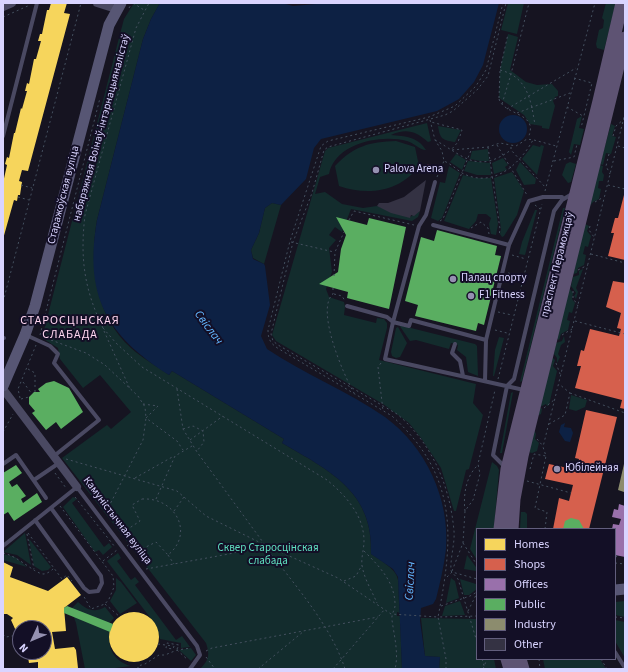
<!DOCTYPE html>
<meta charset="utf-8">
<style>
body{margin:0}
#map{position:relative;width:628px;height:672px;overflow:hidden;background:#161421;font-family:"Source Sans 3",sans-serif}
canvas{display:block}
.frame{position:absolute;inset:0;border:4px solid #d9d4ff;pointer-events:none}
.legend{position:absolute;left:476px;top:528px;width:140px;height:132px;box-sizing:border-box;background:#130f26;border:1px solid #625e7d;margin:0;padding:5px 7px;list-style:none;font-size:12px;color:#d9d4ff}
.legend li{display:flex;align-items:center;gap:8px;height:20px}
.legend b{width:20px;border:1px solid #625e7d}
.north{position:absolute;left:12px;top:620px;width:40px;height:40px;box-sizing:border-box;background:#130f26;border:1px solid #625e7d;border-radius:50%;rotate:226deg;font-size:11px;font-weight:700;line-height:16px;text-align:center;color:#d9d4ff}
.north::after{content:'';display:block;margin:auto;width:14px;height:18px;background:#9591b1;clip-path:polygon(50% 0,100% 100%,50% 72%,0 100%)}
</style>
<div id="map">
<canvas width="628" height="672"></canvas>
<div class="frame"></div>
<ul class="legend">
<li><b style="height:11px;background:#f6d55c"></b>Homes</li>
<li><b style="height:11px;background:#d6604d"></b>Shops</li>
<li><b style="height:11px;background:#9970ab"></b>Offices</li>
<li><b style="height:11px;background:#5aae61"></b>Public</li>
<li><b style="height:11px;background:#8c8c6e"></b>Industry</li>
<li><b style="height:11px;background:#343243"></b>Other</li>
</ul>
<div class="north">N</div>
</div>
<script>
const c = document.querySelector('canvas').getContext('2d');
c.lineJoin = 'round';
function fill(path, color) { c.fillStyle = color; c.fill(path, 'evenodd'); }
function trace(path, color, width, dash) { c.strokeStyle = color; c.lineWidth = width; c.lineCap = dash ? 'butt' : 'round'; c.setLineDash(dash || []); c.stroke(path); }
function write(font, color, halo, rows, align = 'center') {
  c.font = font + ' "Source Sans 3",sans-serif'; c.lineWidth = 4; c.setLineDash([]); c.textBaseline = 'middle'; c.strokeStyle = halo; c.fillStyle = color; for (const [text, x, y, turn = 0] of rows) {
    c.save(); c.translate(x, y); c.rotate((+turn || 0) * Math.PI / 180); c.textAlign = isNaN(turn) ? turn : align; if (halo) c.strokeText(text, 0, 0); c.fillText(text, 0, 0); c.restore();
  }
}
const green = new Path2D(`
 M134,3H160L151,19L143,39L97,220C89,266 95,315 131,348C143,359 157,366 169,375L172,371L284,439L282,443C328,470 374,491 371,554C407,577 396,575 400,613L397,612V616H400L402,669H200C209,660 210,655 206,643L62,458L107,425L111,429L131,412L100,375L83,388L60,359L58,348L42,338L120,34L124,19Z
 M508,3H524L517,34L501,30Z
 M606,3H616L604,50L597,48L596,44L599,30L603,28L604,20L602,18Z
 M508,34L518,37L510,70L526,82L537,85L552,84L558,91V96L555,97L553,101L555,106L549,129L542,128V126L530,124L524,115L499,98L500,70Z
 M582,116L579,128L584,129L580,145L574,144L571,155L569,152L577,119Z
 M427,123L431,141L428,142C416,131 406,128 391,135C405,136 418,137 426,150C420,150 414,143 407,141C381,134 335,143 329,174L320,177L315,194L325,192L342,204L363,208L377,206L410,217L420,211L418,217L412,221L351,209L342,232L335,227L329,235L336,240L329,248L332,272L326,289L329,297L344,302L345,307L344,315L376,323L377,318L384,319L387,323V328L379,360L476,384L473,403L483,415L469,469L466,470L456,511H454L441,468L421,438L409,423L383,404L276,341L272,335L325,151L328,148Z
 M611,124L615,126L612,136L616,137L611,154L606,153L603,165L600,164Z
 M438,126L461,130L455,142C442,140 440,139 438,126Z
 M396,141L415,147L419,166C400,192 368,196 339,186L335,166C354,146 369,142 396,141Z
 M533,145L540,147L541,145L544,146L537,175L522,159Z
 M488,149L489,161H480L470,159L472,151Z
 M456,154L466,160L462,170L450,162Z
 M503,158L508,165L505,167L507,170L494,174L492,163Z
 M468,161L490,163L491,175H477L464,171Z
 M520,162L536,179L535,184L524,185L516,170Z
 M570,162L576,164L571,182L568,183L562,175L566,164Z
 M599,165L603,166L602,172L604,175L603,181H599L598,188L601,189L599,199L593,202L588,209Z
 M449,166L460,173L442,218L438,221L431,218L440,182L445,183Z
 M512,172L524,191L517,215L504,236L502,237L500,234L501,229L494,178Z
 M463,175L475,178H491L498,224L496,235L491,234L489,224L491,218L486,214H478L476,221L469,229L444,221Z
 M272,203L281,205L264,264L253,258L251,250L259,233L265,208Z
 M563,208H565L522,381L520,382Z
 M535,210H537L525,255L519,254L522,242Z
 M585,224L589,226L587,231L591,236L588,247L585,246L583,254L586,255L584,265L578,268L577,273L573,274Z
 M583,269L576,288L578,292L576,299L574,296L576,293L571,286L573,277L579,275V271Z
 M568,289H570L573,293L572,299L575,303L572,313L569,312L567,320L570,321L568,330L561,334L559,340L556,338Z
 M399,325L475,344L477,346L478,376L468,372L466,357L457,350L458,345L451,343L449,349L416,340L410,341Z
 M398,327L407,343L400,357L396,358L392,356L391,352L396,328Z
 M564,336L565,342L561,345L558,354L560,357L557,363V358L554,354L556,343L562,341Z
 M499,337L504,338L494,376H493L495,350Z
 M552,357L555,360L553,366L557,371L549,405L547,406L546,404L540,407L542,409L541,414L537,416Z
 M513,392L502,453H500L511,393Z
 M571,395L587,400L585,407L576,411L569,409Z
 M534,430L536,434L535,439L539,443L537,451L532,453L529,452Z
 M492,462L497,466L499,470L494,529H477V560L470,549Z
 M73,497L77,499L72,503L104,547L109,543L112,547L103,555L99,550L95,552L63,507Z
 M521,512H525L527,514V529H520Z
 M25,533L31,565L17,555L3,552Z
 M29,540H30L51,567L48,570L42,571L34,566Z
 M118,553L121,558L117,561L131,580L135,577L139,582L135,585L176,640L182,636L190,647L181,648V643L160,639L155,624L107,561Z
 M3,554L15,557L27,567L3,560Z
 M467,555L476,567V571L464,569Z
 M116,578L121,582L137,603L120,614L110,601L116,590Z
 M451,578L455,581L459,598L446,603Z
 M460,579L476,584L477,589L469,595H464Z
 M460,601L465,615L442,616L445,606Z
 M625,601V617L615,615V602Z
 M78,602C87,610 94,613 105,607L114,618L109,623L106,630L111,633C106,648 115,662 131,666L107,669H85L76,623L71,609Z
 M421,618L477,619V659H494L496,669H439L440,657L425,656Z
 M615,620L625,622V658L615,641Z
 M191,648L196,655L191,661L179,650Z
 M543,659H600L606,669H545Z`);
const water = new Path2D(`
 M160,3H282L293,6L327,3H499L483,65L474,82L459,99L437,111L321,139L314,148L306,179L281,205L272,203L265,208L259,233L251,250L253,259L264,264L265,266L270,305L261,336L267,349C304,374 348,391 385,417C426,447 450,499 446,549C444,566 440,583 436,599L433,604L421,608L420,621L425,656L440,657L439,669H402L398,577L393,569L371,554C374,491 328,470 282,443L284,439L172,371L169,375C106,335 84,295 97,220L143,39L151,19Z
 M499 129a14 14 0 1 1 28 0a14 14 0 1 1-28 0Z
 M565,423L564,427L571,428L573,433L570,442L565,441L559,432L561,425Z`);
const homes = new Path2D(`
 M51,3H67L64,13L70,14L28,171L22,170L19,181L22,182L20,195H18L17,201L14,200L3,239V183L7,165L5,164L7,157L9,158L14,133H15L21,108L22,109L27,91H25L27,83L29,84L34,59H36L41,41H38L40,34H42L47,10H49Z
 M3,562L13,567L10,577L48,591L67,577L81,595L64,608L66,631L52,632L55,649L74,647L76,650L78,668L38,669V662L29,663L27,652H44V628H20V631H16L11,620L13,618L7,614H3Z
 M109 637a25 25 0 1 1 50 0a25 25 0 1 1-50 0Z`);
const shops = new Path2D(`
 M427,164L431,165L429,171L425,170Z
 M624,195L625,196V260L608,256L614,233H611L615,218H618Z
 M613,281L625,283V409L620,408L622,400L575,388L581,366H577L581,350L584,351L590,329L619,336L621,329L617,328L621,313L606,307Z
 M586,410L617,417L589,529H553L559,498L569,501L573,485L545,479L549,464L577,470L579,459L575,458Z`);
const offices = new Path2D(`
 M619,504L625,506V557L615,555V529H612L613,524L619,525L621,519L612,517L614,509L618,510Z`);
const public = new Path2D(`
 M336,217L367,225L369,218L406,227L389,309L347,298L348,292L319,284L338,272L341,249L346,235Z
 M437,230L497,246L495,255L501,256L484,325L478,323L476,331L415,316L418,305L405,301L421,237L434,241Z
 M54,381L69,388L83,412L61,429L56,422L46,430L32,413L35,411L29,404V397L34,392H40L38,389L46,383Z
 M16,465L22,473L9,482L12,487L17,484L26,496L21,499L23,503L37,493L42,502L14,521L8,512L3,515V473Z
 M571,518L579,520L584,529H563L565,521Z
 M67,606L113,624L110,632L64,613V608Z`);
const industry = new Path2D(`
 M624,464L625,489L624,492L618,490Z`);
const building = new Path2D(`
 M426,180L420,211L414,216L411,215L410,218L391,213L377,206L379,203H388L404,197Z`);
const path = new Path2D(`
 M133,3L144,10
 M129,8L132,3
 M3,17L30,5
 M500,70C528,77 531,101 535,125
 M574,78L592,83L581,128
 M499,98L500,70L508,34
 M499,99C504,116 540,112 528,138
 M502,104L511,74L529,3
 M567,107L583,116
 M507,109L576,68
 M517,113L570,93
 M430,120L435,140L442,151L444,161C451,164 456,169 462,173C493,189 519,165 533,140L527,139L516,146L500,143L488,147L451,150L458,142L462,130L431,122
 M613,136L616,126L624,119
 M435,140C465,157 477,174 511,150
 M534,140L556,146
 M497,145L527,195
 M618,146L625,148
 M488,147L500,229L499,236
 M511,147V150L546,188
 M609,154L606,166L610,174
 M554,161L574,157L577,144
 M437,177L444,161
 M3,180H4
 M21,185L32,188
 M608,185L625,189
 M545,191L595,3
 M18,197L29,200
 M595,202L602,198
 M535,205L540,209
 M349,220L354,211L414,225
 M440,221L443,219L472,148
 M590,226L589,230L594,237
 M471,228L481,222L488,228L489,234
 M291,242L334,252
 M591,254L625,263
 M512,255L526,259
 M578,270L588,265
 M508,273L522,276
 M334,276L335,252L344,232
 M333,288V294C315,309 344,376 354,393
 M573,291V298L578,306
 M503,293L517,296
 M334,294L342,296L345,301
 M3,302L81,3
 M498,312L512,315
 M575,321L625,334
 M103,328L116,343L142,367L327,480C345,495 364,515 364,541C364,549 361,558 362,565C364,579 372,591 377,603
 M103,328C84,289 80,258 85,215L136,28L149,3
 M495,330L507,333
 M104,331L130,389
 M40,335L100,98
 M562,335L572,329
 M51,340L86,353L105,365L138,396L145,407L146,418L143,440L105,514
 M381,363L378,367L383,411
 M556,363L560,374
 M28,369L35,373V392
 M498,379L542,204
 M23,382L32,394
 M177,389L183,429L197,452L265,545L338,578L391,614L438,617C454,536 458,476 392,416L279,349C271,344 268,340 268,330L290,241L321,146L328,141L429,117L455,106L476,86L486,70L503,3
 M570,393L625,413
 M20,398L18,389L36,345
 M21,399L29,397
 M143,404L158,406L146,418L177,441L183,450
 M544,408L554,400
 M549,424L565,415L570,393L559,384
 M183,429L193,426L203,431L204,442L197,451
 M3,432L13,414
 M537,439L543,446
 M190,440L223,416
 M66,459L177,491L206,516L263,544
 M530,469L534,454L546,456
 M55,473L66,488
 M135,478L174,456
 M527,481L571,493
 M75,497L115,547
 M142,499C175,497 195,533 168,555L156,542L142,549L128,529L140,521L132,505Z
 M156,499L175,456L192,446
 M60,506L113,576L114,587L109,599L105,604L91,609L83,595
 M174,511L184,497
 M465,511C463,495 466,476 478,465
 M545,529L547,512L535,508L546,456L543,447L625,113
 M28,533L62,579L67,575L72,581
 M27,534L34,569
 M463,543L477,565
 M127,546L136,540
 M265,546C293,583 331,625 345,669
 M364,551C379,566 394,581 395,603C396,609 391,613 392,620C394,635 399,654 395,669
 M3,553C18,556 34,573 43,574C47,574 51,571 54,568
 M168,555L174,564
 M103,561L117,550
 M615,562L617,555
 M615,563L625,564
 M146,569L229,554L264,545
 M452,571L463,543L465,511L473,500L480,474L478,464L495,390
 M447,577L452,572L477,579
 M344,581L356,576L362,565
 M105,604L120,617
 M441,606L470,596L477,592
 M468,611L477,593
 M615,617L625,618
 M3,634L6,637L18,635L20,638
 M477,642L458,579L451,571C450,558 455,544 454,531C450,486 432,443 397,414L278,345L273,341L271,334L293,242L312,193L324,150L328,147L445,115L453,111L477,90L488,76L506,3
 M158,644L173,646
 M174,646L173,649L166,648L167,643L179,645L177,649
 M177,650L188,660
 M206,651L212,648L378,617
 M206,657L215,669
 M482,659L485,669
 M539,659L540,669
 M601,659L607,669
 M138,669V666L145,664L159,655H165L177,650L191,648
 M258,669L304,631
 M333,669L385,609
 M446,669V659L438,617L477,616
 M483,669L487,659`);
const service = new Path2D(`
 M3,136L37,3
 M435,182L426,215L419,226L393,322L409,326L411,320L486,340
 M433,225L509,245
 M347,306L387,317L393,322L385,359L524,390
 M26,335L50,346L58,354L54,363L99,420L54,456
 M3,338H4
 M455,344L452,353L460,361L463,376
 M485,381L486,340L509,245L529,201L543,197H562V200
 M3,464L16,455L46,498
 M505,467L493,455L507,386L514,379L554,211L562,200L572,194
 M34,480L59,463
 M35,520L84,588L89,592L98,591L102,583L101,576L51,508
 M3,546L77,487L197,646L200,655L190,669
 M615,652L625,668`);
const minor = new Path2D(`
 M97,3L116,9
 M3,7L12,3
 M3,389L77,487`);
const secondary = new Path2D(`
 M3,386L25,335L35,306L109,25L121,3
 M615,590L625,589`);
const primary = new Path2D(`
 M500,529L507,469L599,101L622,3
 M512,529L514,499L522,456L625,38
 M507,659L510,669
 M520,659L523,669`);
const markers = [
 [376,170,4,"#9591b1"],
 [453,279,4,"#9591b1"],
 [471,296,4,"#9591b1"],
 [557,469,4,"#9591b1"]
];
const streetNames = [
 ["набярэжная Воінаў-інтэрнацыяналістаў",102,128,-75],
 ["Старажоўская вуліца",64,195,-76],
 ["праспект Пераможцаў",558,265,-76],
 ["Камуністычная вуліца",117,521,53]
];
const poiNames = [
 ["Palova Arena",384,170],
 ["Палац спорту",461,279],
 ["F1 Fitness",479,296],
 ["Юбілейная",565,469]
];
const parkNames = [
 ["Сквер Старосцінская",268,549],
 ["слабада",268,562]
];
const neighbourhoodNames = [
 ["СТАРОСЦІНСКАЯ",70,321],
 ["СЛАБАДА",70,335]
];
const waterNames = [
 ["Свіслач",208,328,53],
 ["Свіслач",411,581,-87]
];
fill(green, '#132c2d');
fill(water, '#0d2144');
fill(homes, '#f6d55c');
fill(shops, '#d6604d');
fill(offices, '#9970ab');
fill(public, '#5aae61');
fill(industry, '#8c8c6e');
fill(building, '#343243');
trace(path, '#44505f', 1, [2, 3]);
trace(service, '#4a4962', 4);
trace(minor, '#4a4962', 8);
trace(secondary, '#575674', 11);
trace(primary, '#5e5373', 13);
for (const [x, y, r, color] of markers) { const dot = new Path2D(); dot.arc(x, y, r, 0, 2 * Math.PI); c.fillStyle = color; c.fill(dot); trace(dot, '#130f26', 1.5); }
write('11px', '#d9d4ff', '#130f26', streetNames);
write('11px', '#d9d4ff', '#130f26', poiNames, 'left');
write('11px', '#5fe0c0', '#130f26', parkNames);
c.letterSpacing = '1px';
write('12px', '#ffd6f0', '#130f26', neighbourhoodNames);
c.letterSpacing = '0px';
write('italic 12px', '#62b6ff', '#130f26', waterNames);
</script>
